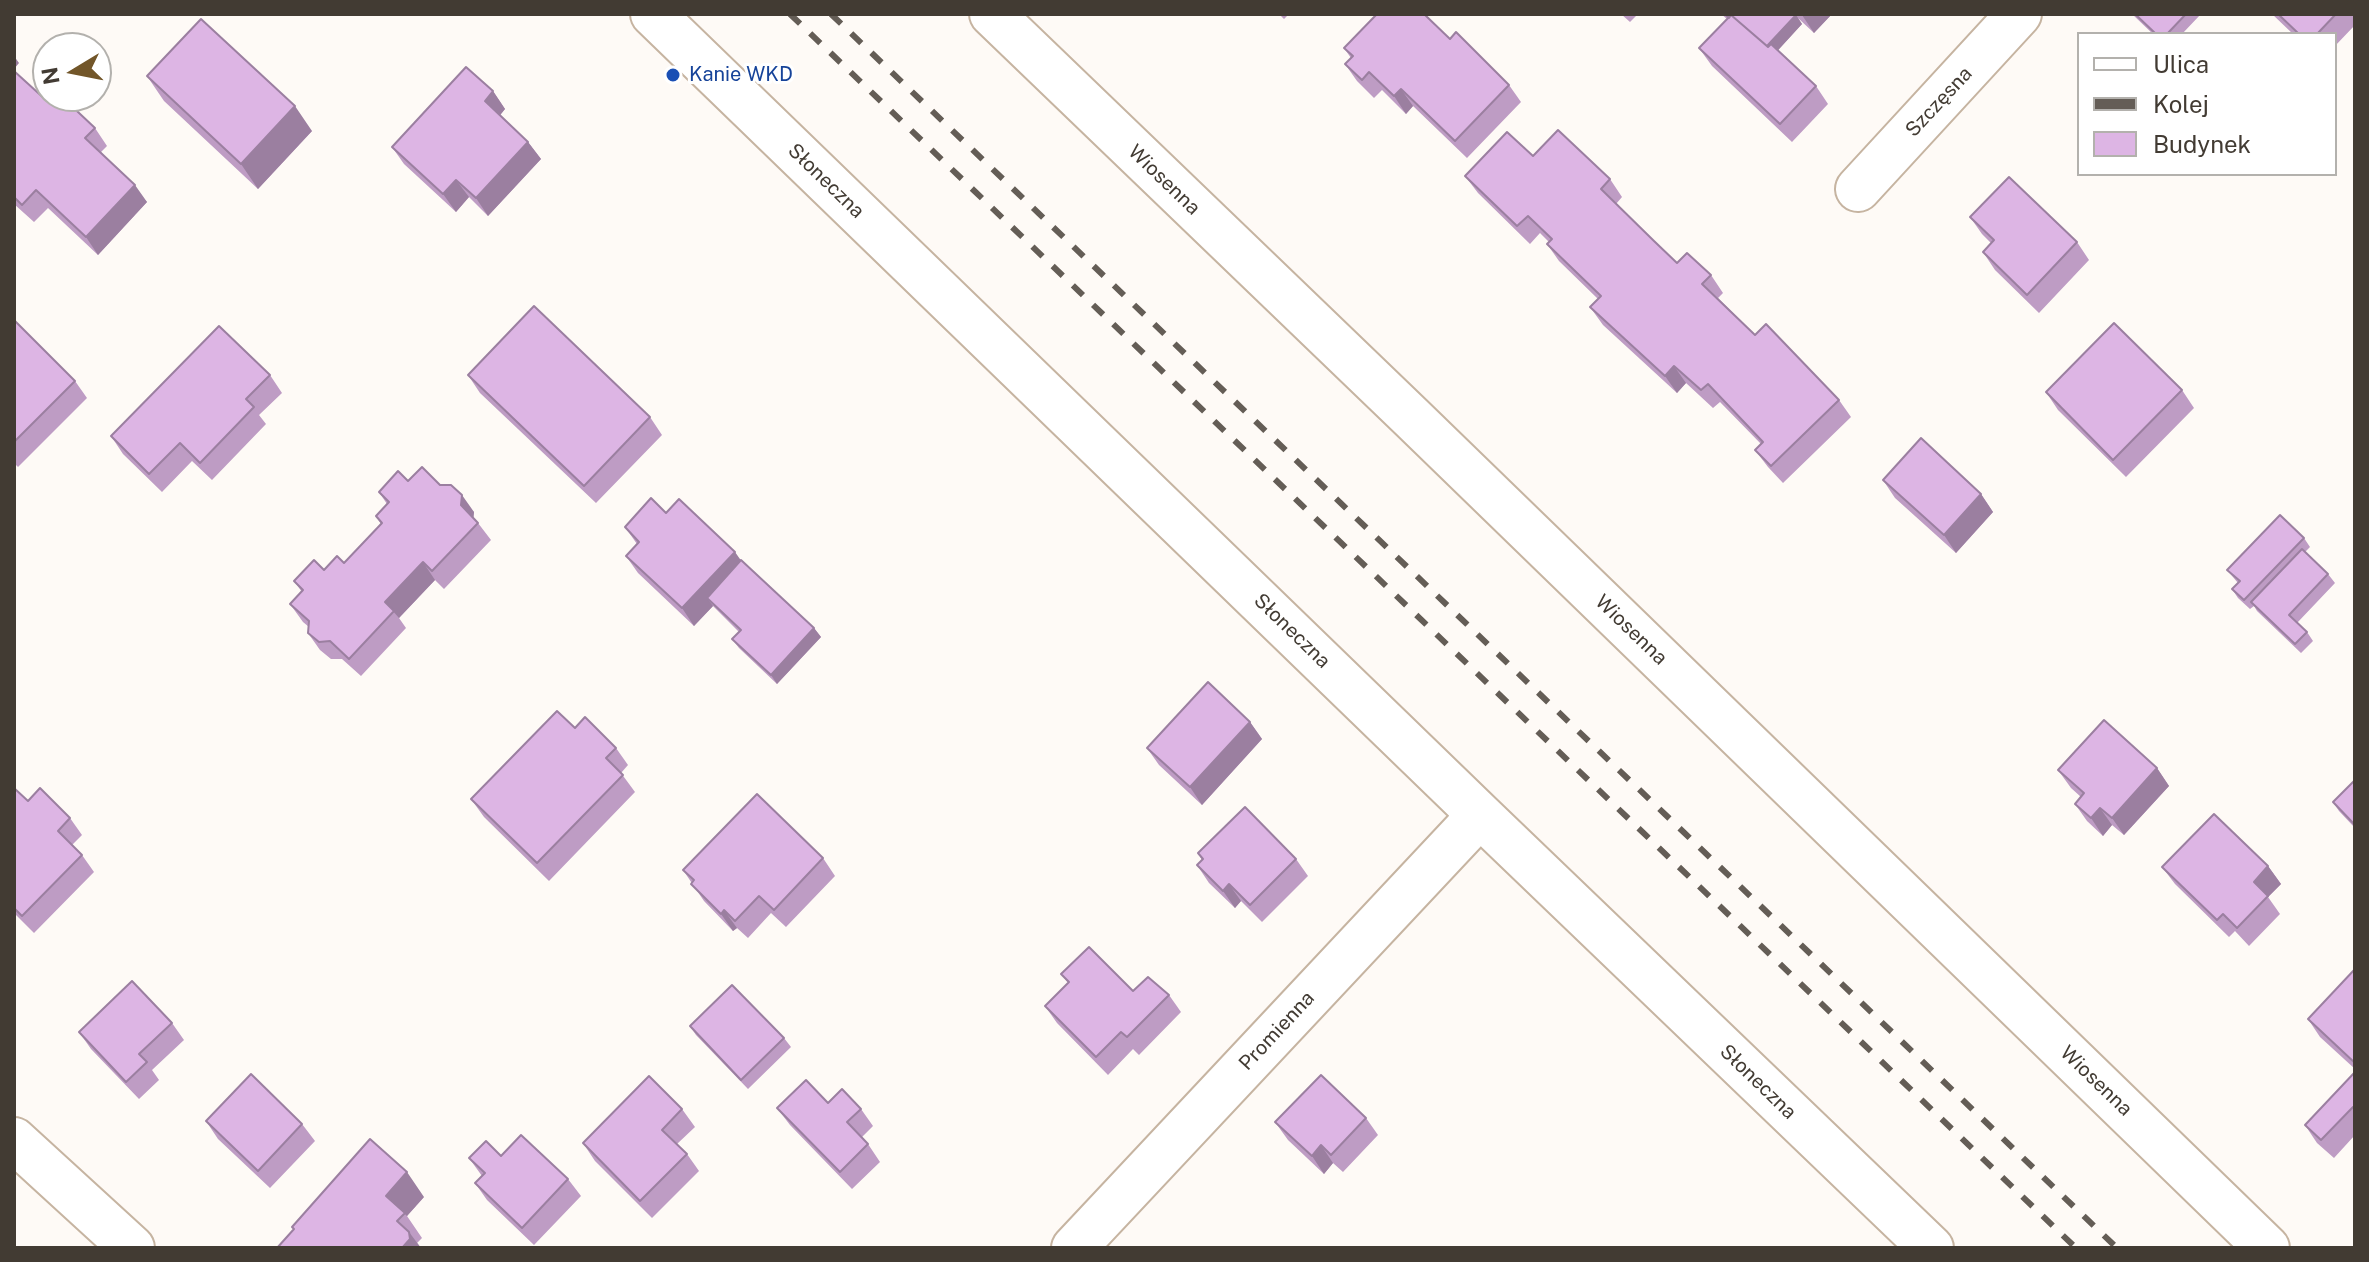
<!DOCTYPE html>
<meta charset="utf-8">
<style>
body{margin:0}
#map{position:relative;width:2369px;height:1262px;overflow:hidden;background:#fefaf6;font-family:"Public Sans",sans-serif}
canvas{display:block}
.frame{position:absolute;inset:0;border:16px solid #423b33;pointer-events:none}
.legend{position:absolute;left:2077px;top:32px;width:260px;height:144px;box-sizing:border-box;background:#fff;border:2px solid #b3b1ad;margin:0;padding:10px 14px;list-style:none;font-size:24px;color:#423b33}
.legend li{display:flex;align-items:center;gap:16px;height:40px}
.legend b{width:40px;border:2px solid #b3b1ad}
.north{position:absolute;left:32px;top:32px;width:80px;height:80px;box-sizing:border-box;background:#fff;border:2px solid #b3b1ad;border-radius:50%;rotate:260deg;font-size:22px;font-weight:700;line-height:32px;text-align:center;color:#423b33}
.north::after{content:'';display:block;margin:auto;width:28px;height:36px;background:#725629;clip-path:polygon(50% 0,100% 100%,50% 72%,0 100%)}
</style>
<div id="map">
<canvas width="2369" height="1262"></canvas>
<div class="frame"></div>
<ul class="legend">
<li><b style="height:10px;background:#fff"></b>Ulica</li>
<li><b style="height:10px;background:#645d56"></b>Kolej</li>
<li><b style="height:22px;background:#ddb5e4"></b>Budynek</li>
</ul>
<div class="north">N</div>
</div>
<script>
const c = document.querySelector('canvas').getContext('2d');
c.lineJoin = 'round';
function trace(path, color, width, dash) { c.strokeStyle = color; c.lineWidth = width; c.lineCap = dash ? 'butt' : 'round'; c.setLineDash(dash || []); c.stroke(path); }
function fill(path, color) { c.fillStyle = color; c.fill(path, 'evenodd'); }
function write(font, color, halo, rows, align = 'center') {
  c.font = font + ' "Public Sans",sans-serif'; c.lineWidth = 6; c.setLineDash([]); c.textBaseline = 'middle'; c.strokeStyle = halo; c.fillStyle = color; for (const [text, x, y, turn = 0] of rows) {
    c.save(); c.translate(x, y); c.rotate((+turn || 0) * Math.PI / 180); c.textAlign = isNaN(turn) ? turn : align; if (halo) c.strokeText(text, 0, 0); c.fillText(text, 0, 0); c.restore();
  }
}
const minor = new Path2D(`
 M653,14L1480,815L1931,1248
 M992,14L1411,417L2267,1248
 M1858,189L2019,14
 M14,1140L132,1248
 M1074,1248L1480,815`);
const rail = new Path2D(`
 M790,14L2076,1248
 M831,14L2117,1248`);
const wall = new Path2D(`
 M1279,14H1289L1284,19Z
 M1621,14H1638L1630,22Z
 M1721,14H1832L1814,33L1798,18L1802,24L1778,50L1816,86L1828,104L1792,142L1712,66L1699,48L1727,19Z
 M2132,14H2201L2182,34H2153Z
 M2272,14H2355V25L2335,46V34H2293Z
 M1450,39L1509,85L1521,102L1467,158L1413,106L1406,114L1382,90L1374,98L1357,81L1345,64L1351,58L1344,48Z
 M14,71L47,101L95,128L107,146L101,152L147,202L98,255L48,208L34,222L14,204Z
 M147,76L312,131L258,189L164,101Z
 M493,91L505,109L500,115L528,142L541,159L488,216L469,197L456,212L404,164L392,147Z
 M1533,156L1610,179L1622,197L1616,204L1677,263L1711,275L1723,293L1718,298L1755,335L1839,400L1851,417L1783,483L1768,467L1755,450L1761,444L1720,402L1713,408L1686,383L1677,393L1603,325L1590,307L1598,299L1559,261L1547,244L1549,242L1540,233L1530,244L1478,193L1465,176Z
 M1970,217L2077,242L2089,260L2039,313L1995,270L1983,252L1991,243L1982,234Z
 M14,320L75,381L87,398L18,467L14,463Z
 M270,375L282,393L259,415L266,424L212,480L192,461L162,492L123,454L111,436Z
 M468,375L650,417L662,435L596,503L480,393Z
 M2182,390L2194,408L2126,477L2058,410L2046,392Z
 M1883,480L1981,494L1993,512L1956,553L1895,498Z
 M408,481L440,485L474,512L473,518L478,523L491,540L444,589L435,580L399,618L406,628L361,676L342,659H331L320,650L308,633L309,627L303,622L290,604L302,592L294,581L344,563L381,524L376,516L387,504L379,492Z
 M666,513L741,560L814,628L821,637L777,684L739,648L732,639L739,632L713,606L694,626L638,573L626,556L637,544L625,527Z
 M2304,538L2310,547L2305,552L2328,574L2335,583L2297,623L2307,632L2313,641L2301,653L2257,611L2254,606L2250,609L2238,598L2232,589L2238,583L2227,570Z
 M1250,722L1262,739L1202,805L1159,765L1147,748Z
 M575,728L616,748L628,765L621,773L635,792L549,881L484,817L471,799Z
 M2157,768L2169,786L2124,835L2112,825L2103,836L2087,821L2075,804L2081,797L2071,788L2058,770Z
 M2355,780V828L2339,811L2333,802Z
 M14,788L28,801L70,818L82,835L72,845L82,855L94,872L34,933L14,913Z
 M1198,853L1296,859L1308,876L1262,922L1241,901L1235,908L1209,883L1197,865L1202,860Z
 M823,858L835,876L786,927L771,913L748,938L737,928L733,931L704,901L683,870Z
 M2268,866L2281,884L2268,897L2280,914L2249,946L2235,931L2229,937L2175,884L2162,867Z
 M2355,969V1069L2320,1037L2308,1019Z
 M1061,974L1133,991L1169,995L1181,1012L1139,1055L1133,1049L1108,1075L1057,1023L1045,1006L1068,983Z
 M172,1023L184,1040L152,1070L159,1080L139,1099L91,1049L79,1032Z
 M690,1026L784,1038L791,1047L748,1089L696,1035Z
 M2355,1072V1135L2334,1158L2317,1143L2305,1125Z
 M828,1103L861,1109L873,1126L862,1137L868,1144L880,1162L852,1189L790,1125L777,1108Z
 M682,1109L695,1127L677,1144L687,1154L699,1171L652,1218L595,1161L583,1143Z
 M1366,1118L1378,1135L1343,1172L1333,1163L1324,1174L1288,1140L1275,1122Z
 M206,1121L302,1124L315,1141L270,1188L218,1139Z
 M501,1156L568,1179L581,1196L534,1245L487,1200L475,1183L482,1176L469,1158Z
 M424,1197L407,1216L422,1238L417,1243L421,1248H277Z`);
const shadedWall = new Path2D(`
 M1803,14H1832L1814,33L1802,15Z
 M1796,15L1802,24L1771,58L1764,49Z
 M14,56L19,63L14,69Z
 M1401,89L1413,106L1406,114L1394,96Z
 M493,91L505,109L497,119L485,101Z
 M295,106L312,131L258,189L241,164Z
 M528,142L541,159L488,216L476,198Z
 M456,180L469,197L456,212L443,194Z
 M135,185L147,202L98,255L86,237Z
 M1674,366L1686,383L1677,393L1665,376Z
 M1981,494L1993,512L1956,553L1944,535Z
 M462,495L474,512L473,523L461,505Z
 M735,552L747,569L707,598L713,606L694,626L682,608Z
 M423,562L435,580L399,618L385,602Z
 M814,628L821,637L777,684L771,675Z
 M1250,722L1262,739L1202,805L1190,787Z
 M2157,768L2169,786L2124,835L2112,818Z
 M2100,808L2112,825L2103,836L2091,818Z
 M2268,866L2281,884L2268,897L2254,882Z
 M1229,884L1241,901L1235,908L1223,891Z
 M724,910L737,928L733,931L721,914Z
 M1321,1145L1333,1163L1324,1174L1312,1156Z
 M407,1172L424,1197L407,1216L386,1196Z
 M409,1232L421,1248H402Z`);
const building = new Path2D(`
 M1377,14H1424L1450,39L1456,32L1509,85L1455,141L1401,89L1394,96L1369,72L1362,80L1345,64L1353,56L1344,48Z
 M1725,14H1795L1796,15L1767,46L1731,15L1729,18Z
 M2135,14H2186L2167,34H2156Z
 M2278,14H2336L2317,34H2299Z
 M1731,15L1768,47L1771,44L1816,86L1780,124L1699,48Z
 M201,19L295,106L241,164L147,76Z
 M466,67L493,91L485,101L528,142L476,198L456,180L443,194L392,147Z
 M14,71L47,101L52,96H61L95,128L85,138L135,185L86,237L36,190L22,205L14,197Z
 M1558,130L1610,179L1601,189L1654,241L1677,263L1687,253L1711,275L1702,284L1755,335L1766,324L1839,400L1771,466L1755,450L1763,442L1708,384L1701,390L1674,366L1665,376L1590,307L1601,296L1547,244L1552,239L1528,216L1517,226L1465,176L1507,132L1533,156Z
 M2009,177L2077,242L2027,295L1983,252L1994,240L1970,217Z
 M534,306L650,417L584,486L468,375Z
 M14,320L75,381L14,442Z
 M2114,323L2182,390L2113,460L2046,392Z
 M219,326L270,375L246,399L254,407L200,463L180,443L149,474L111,436Z
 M1921,438L1981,494L1944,535L1883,480Z
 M422,467L440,485H451L462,495L461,505L478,523L432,571L423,562L385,602L394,611L349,659L330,641L319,642L308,633L309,621L290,604L303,590L294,581L314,560L324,570L337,556L344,563L382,523L376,516L389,502L379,492L398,471L408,481Z
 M651,498L666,513L679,499L735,552L682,608L626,556L639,542L625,527Z
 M2280,515L2304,538L2244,600L2232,589L2240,581L2227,570Z
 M2302,549L2328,574L2289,615L2307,632L2295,644L2251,602Z
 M741,560L814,628L771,675L732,639L741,630L707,598Z
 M1208,682L1250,722L1190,787L1147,748Z
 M557,711L575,728L585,717L616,748L606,758L623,775L537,863L471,799Z
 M2104,720L2157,768L2112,818L2100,808L2091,818L2075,804L2084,793L2058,770Z
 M2355,780V825L2333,802Z
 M14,788L28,801L40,788L70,818L58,831L82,855L22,916L14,908Z
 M757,794L823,858L774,910L759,896L735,921L724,910L721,914L691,884L694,880L683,870Z
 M1245,807L1296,859L1250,905L1229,884L1223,891L1197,865L1203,859L1198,853Z
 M2214,814L2268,866L2254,882L2268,896L2237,928L2223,914L2217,920L2162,867Z
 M1089,947L1133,991L1148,977L1169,995L1127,1037L1121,1032L1096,1057L1045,1006L1069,982L1061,974Z
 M2355,969V1063L2308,1019Z
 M132,981L172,1023L139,1054L147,1062L126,1082L79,1032Z
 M732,985L784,1038L741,1080L690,1026Z
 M2355,1072V1109L2353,1107L2321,1140L2305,1125Z
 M251,1074L302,1124L258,1171L206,1121Z
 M1321,1075L1366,1118L1331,1155L1321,1145L1312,1156L1275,1122Z
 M649,1076L682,1109L662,1130L687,1154L640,1201L583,1143Z
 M806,1080L828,1103L842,1089L861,1109L847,1122L868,1144L840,1172L777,1108Z
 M521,1135L568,1179L522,1228L475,1183L485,1173L469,1158L486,1141L501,1156Z
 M370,1139L407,1172L386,1196L405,1213L397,1221L409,1232L410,1239L402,1248H277L294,1229L292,1227Z`);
const markers = [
 [673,75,8,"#1a4fb4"]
];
const transitNames = [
 ["Kanie WKD",689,75]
];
const streetNames = [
 ["Szczęsna",1939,102,-47],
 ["Wiosenna",1164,180,44],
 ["Słoneczna",826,181,44],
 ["Wiosenna",1631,630,44],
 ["Słoneczna",1292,631,44],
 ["Promienna",1277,1031,-47],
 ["Wiosenna",2096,1081,44],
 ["Słoneczna",1758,1082,44]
];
trace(minor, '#c6b4a1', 48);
trace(minor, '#fff', 44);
trace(rail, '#645d56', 6, [14, 14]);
fill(wall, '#be9cc4');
fill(shadedWall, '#9b7fa0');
fill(building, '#ddb5e4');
trace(building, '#9b7fa0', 2);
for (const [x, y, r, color] of markers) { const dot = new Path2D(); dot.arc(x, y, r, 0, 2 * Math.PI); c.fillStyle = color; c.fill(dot); trace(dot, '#fff', 3); }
write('20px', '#164399', '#fff', transitNames, 'left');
write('20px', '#423b33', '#fff', streetNames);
</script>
